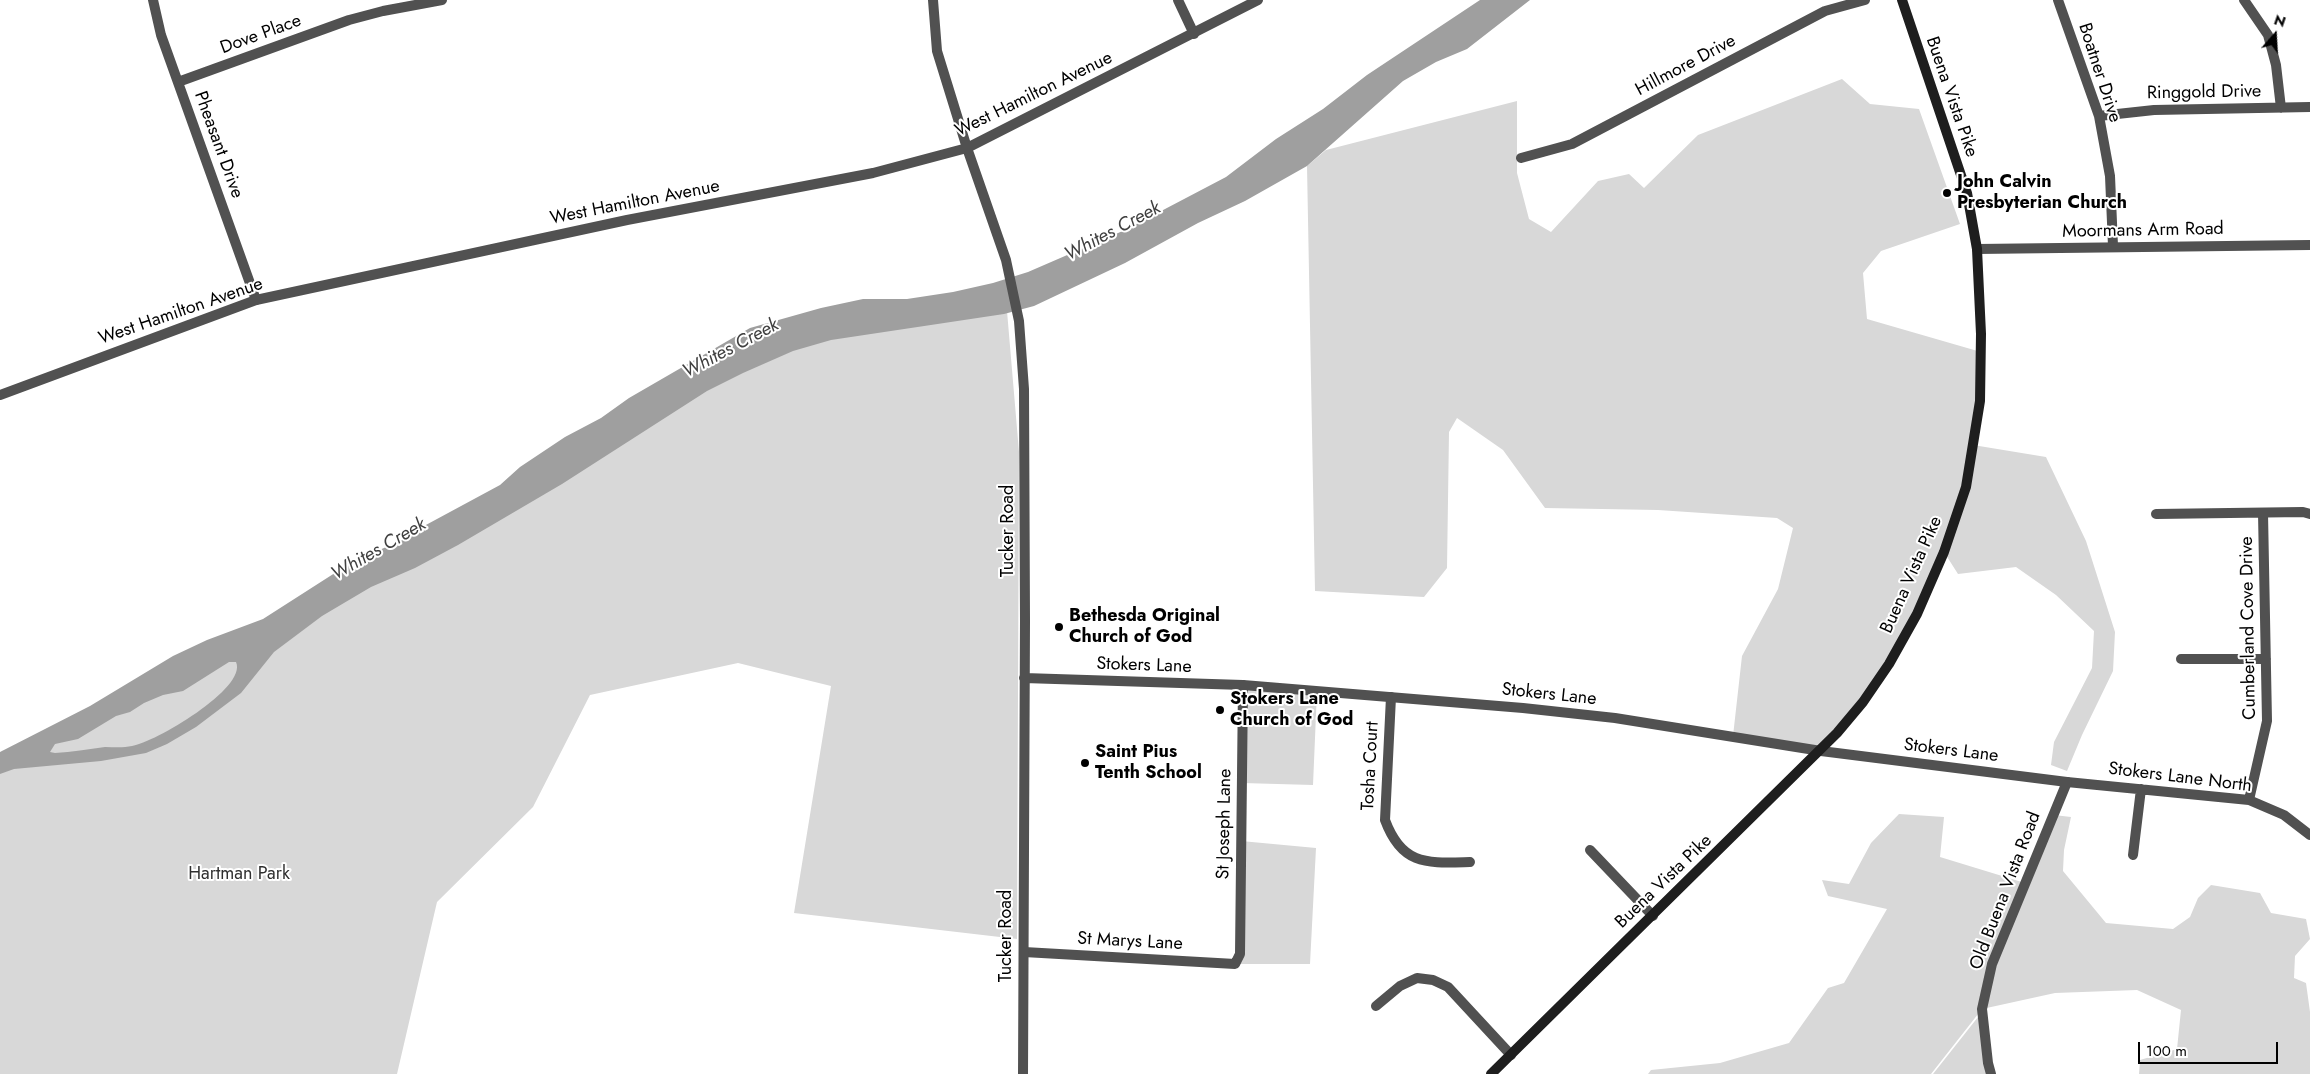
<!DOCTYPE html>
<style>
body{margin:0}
#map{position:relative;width:2310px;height:1074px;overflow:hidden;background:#fff;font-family:Jost,sans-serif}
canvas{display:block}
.north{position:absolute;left:2250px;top:10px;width:50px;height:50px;-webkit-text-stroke:4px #fff;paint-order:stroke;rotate:19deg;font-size:14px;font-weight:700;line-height:20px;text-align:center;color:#000}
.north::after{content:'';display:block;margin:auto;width:18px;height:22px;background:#000;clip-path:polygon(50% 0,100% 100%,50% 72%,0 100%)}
.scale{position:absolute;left:2138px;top:1042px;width:140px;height:22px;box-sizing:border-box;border:2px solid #000;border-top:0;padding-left:6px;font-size:15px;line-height:18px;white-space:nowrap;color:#000;-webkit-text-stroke:4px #fff;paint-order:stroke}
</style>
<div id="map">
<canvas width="2310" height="1074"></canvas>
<div class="north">N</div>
<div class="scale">100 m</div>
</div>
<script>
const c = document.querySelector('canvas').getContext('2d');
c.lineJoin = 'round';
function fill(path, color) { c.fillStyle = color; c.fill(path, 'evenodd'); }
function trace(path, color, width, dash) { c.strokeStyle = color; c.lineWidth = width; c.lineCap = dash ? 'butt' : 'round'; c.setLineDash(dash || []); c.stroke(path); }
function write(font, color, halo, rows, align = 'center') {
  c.font = font + ' Jost,sans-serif'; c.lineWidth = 4; c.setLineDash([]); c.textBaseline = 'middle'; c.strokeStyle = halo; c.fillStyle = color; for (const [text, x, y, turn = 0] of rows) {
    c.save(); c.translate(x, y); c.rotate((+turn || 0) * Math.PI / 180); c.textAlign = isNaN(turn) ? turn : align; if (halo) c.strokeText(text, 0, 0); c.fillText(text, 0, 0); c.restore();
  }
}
const green = new Path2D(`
 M1842,79L1870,104L1919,109L1960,224L1881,251L1863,273L1867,319L1981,352L1973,445L2046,457L2086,541L2115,632L2113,671L2082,735L2067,771L2051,765L2054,742L2092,668L2094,631L2056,595L2016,567L1958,574L1944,552L1889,664L1821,751L1733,736L1742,656L1778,589L1793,528L1777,518L1658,510L1545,508L1503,450L1457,418L1449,432L1447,568L1424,597L1315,591L1307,166L1326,150L1517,101V173L1529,219L1551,232L1598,181L1629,174L1644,188L1698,135Z
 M1007,311L1019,452L1017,939L794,913L831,686L738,663L590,695L533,807L437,902L397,1074H0V765L609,431L814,339Z
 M1243,685L1317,691L1313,785L1242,783Z
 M1899,814L1944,817L1940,857L2025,883L2054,815L2071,817L2064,850L2063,871L2106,923L2173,929L2190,917L2198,898L2211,885L2260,893L2271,913L2306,919L2310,939L2295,956L2294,978L2306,983L2310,1012V1074H2139L2140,1060L2177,1049L2181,1010L2137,990L2055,993L1982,1009L1931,1074H1648L1651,1070L1720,1063L1789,1043L1828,988L1844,983L1887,909L1828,896L1822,880L1849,884L1871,843Z
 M1241,841L1316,848L1310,964H1235Z
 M1982,1012L1991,1074H1933Z`);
const water = new Path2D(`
 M1480,0H1530L1467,49L1436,62L1403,81L1307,166L1245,201L1198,223L1125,263L1034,306L1004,314L831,340L793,351L743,373L707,391L562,484L458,545L415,568L371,587L322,616L274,652L241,693L196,727L167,744L146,753L101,761L14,769L0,774V752L90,706L173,656L207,640L263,619L352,562L409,537L424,526L500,485L520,467L565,437L601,418L629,398L750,328L821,308L863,299H907L953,292L993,283L1028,272L1125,230L1226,177L1276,139L1323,109L1367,75ZM229,662H236C248,688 154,743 132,746C123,748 114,747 105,747C88,749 72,752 55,753L50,752L55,744L78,739L116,716L130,712L144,703L163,695L183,691Z`);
const minor = new Path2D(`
 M153,0L161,35L256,300
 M1178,0L1194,34
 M2058,0L2099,116L2110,176L2113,246
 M2244,0L2268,35L2276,65L2281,108
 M178,82L349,20L383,11L442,0
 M2099,116L2154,110L2310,107
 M1521,158L1572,144L1825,11L1865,0
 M2156,514L2303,512L2310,514
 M2181,659H2266
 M1391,697L1385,820C1402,866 1427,863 1470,862
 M2067,782L2249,800L2284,815L2310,835
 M2249,800L2267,721L2263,513
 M1590,850L1653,916
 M2133,855L2141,789
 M1024,952L1235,964L1240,954L1243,685
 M1376,1006L1400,986L1417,978L1433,980L1448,987L1511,1055`);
const tertiary = new Path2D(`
 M933,0L937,51L967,148L1006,260L1019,321L1024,389L1025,621L1023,1074
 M1977,249L2310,245
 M0,395L256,300L627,220L873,173L967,148L1258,0
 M1024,678L1243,685L1523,708L1615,718L1821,751L2067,782L1992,964L1982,1009L1988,1063L1991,1074`);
const secondary = new Path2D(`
 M1491,1074L1837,733L1863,702L1889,664L1917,614L1944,552L1966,487L1980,401L1981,334L1977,249L1967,193L1902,0`);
const markers = [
 [1947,193,5,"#000"],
 [1059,627,5,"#000"],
 [1220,710,5,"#000"],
 [1085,763,5,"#000"]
];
const streetNames = [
 ["Dove Place",261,35,-20],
 ["Hillmore Drive",1686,66,-28],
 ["Boatner Drive",2099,73,72],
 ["Ringgold Drive",2204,93,-1],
 ["West Hamilton Avenue",1034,95,-26],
 ["Buena Vista Pike",1951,97,71],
 ["Pheasant Drive",218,145,70],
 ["West Hamilton Avenue",635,203,-11],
 ["Moormans Arm Road",2143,231,-1],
 ["West Hamilton Avenue",181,312,-19],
 ["Tucker Road",1009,531,-90],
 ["Buena Vista Pike",1912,575,-66],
 ["Cumberland Cove Drive",2249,628,-91],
 ["Stokers Lane",1144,666,2],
 ["Stokers Lane",1549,695,6],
 ["Stokers Lane",1951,751,7],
 ["Tosha Court",1371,766,-87],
 ["Stokers Lane North",2180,778,7],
 ["St Joseph Lane",1225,824,-89],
 ["Buena Vista Pike",1664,882,-44],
 ["Old Buena Vista Road",2006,891,-69],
 ["Tucker Road",1007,936,-90],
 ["St Marys Lane",1130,942,3]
];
const poiNames = [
 ["John Calvin",1957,183],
 ["Presbyterian Church",1957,204],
 ["Bethesda Original",1069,617],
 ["Church of God",1069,638],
 ["Stokers Lane",1230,700],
 ["Church of God",1230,721],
 ["Saint Pius",1095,753],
 ["Tenth School",1095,774]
];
const parkNames = [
 ["Hartman Park",239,875]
];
const waterNames = [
 ["Whites Creek",1113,232,-28],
 ["Whites Creek",731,349,-28],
 ["Whites Creek",379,550,-30]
];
fill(green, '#d8d8d8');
fill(water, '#9f9f9f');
trace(minor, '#515151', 10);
trace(tertiary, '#515151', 10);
trace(secondary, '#1e1e1e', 10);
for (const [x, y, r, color] of markers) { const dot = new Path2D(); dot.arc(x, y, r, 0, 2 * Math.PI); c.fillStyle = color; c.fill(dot); trace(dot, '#fff', 2); }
write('18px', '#000', '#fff', streetNames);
write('bold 18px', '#000', '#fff', poiNames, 'left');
write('18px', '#2f2f2f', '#fff', parkNames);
write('italic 19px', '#404040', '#fff', waterNames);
</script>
